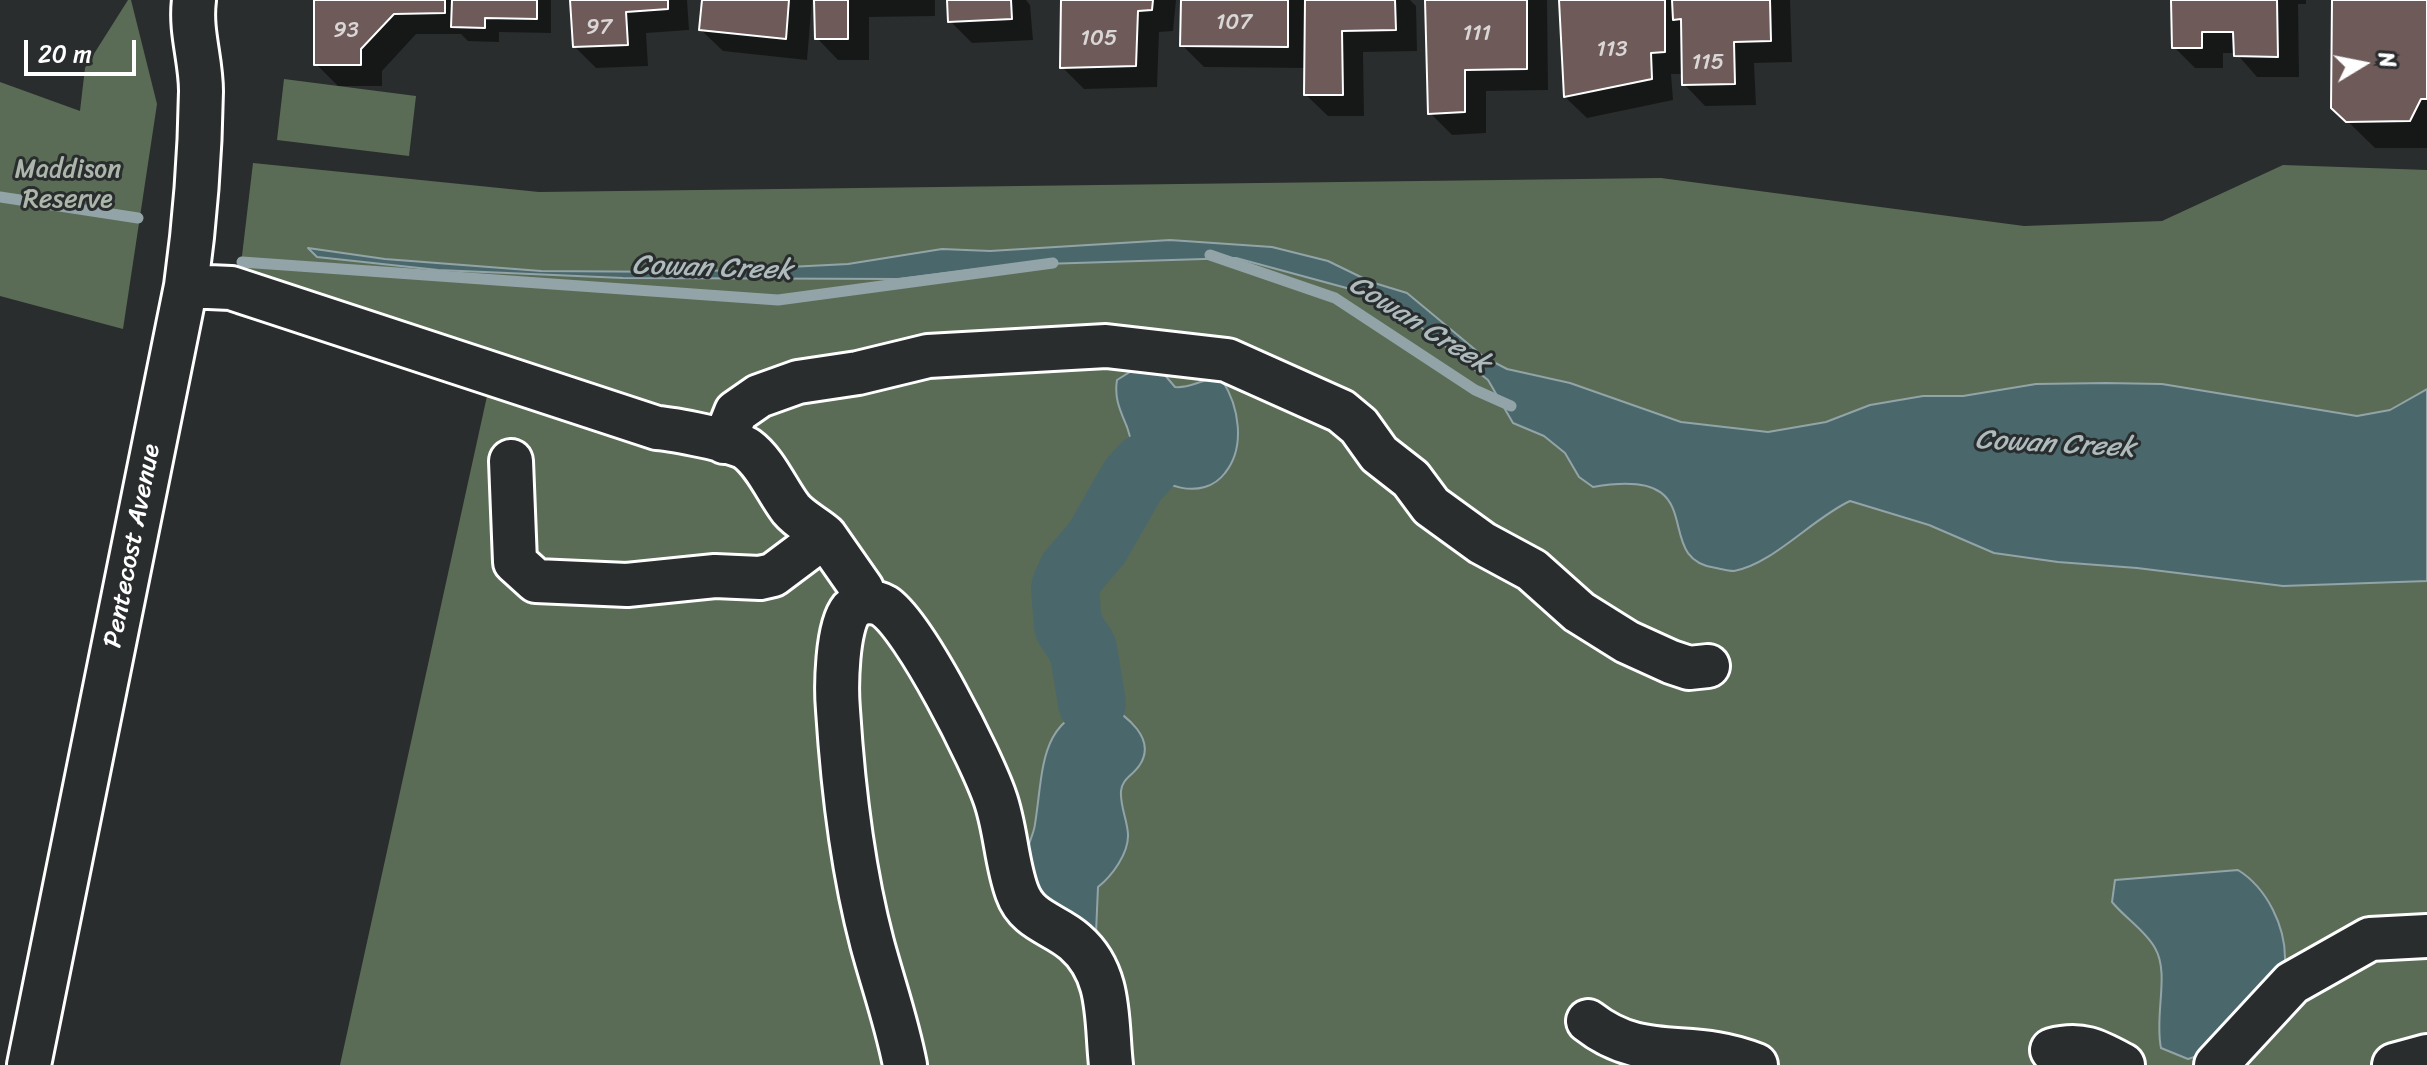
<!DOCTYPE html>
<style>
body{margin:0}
#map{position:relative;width:2427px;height:1065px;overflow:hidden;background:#2a2d2e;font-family:Sriracha,sans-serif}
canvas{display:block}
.north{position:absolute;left:2323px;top:24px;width:80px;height:80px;-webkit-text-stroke:6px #2a2d2e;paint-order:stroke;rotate:80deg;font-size:22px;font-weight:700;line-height:32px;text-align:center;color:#fff}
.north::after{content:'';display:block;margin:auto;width:28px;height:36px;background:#fff;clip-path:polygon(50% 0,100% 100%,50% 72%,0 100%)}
.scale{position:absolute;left:24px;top:40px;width:112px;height:36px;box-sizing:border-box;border:4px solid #fff;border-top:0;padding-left:10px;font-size:24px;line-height:28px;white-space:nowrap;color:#fff;-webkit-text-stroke:6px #2a2d2e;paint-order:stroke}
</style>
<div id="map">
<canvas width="2427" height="1065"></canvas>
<div class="north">N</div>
<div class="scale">20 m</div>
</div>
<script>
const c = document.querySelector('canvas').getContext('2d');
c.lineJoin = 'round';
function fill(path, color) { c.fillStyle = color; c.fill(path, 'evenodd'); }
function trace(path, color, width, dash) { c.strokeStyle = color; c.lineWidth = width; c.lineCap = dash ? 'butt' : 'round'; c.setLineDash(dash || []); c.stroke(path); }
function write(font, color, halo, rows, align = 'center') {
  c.font = font + ' Sriracha,sans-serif'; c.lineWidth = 6; c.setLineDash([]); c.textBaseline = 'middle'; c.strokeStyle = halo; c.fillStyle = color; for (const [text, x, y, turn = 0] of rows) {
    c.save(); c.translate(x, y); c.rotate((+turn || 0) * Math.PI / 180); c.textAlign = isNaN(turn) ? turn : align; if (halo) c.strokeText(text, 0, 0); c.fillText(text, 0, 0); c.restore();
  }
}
const green = new Path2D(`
 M128,0H131L157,104L123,329L0,296V82L80,111L85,68Z
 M284,79L416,96L409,156L277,140Z
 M253,163L539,192L1661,178L2024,226L2162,221L2283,165L2427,170V1065H340L489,387L235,315Z`);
const water = new Path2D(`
 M1170,240L1272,247L1328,261L1371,282L1407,293L1484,357L1507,369L1570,383L1681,422L1768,432L1826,422L1870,405L1923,396H1963L2036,384L2106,383L2162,384L2357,416L2390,410L2427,389V581L2283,586L2137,568L2058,562L1994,553L1929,525L1850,501C1813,518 1773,564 1734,571C1729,571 1721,569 1716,568C1647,559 1718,465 1593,487L1579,477L1565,453L1544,436L1513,423L1488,380L1404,314L1365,293L1236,258L1011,265L898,279L623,278L438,270L317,257L308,248L385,259L541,271L689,272L848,264L942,249L990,251Z
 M1158,367L1175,387C1192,389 1204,376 1222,380C1239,406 1246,447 1225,473C1203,502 1157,487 1140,461C1133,450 1131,439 1127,427C1120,410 1114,398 1117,380L1133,370Z
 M1105,704C1126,715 1158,739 1139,766C1132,776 1122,779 1121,791C1120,806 1127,819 1128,834C1129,853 1112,876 1098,887L1096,933L1076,930L1053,915C1048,894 1029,880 1027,859C1025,848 1034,835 1035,824C1044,768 1038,716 1105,704Z
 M2238,870C2267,888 2286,927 2285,961L2260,984L2204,1054L2188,1059L2161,1048C2154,1015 2170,974 2155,948C2145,930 2125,918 2112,902L2115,880Z`);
const shadow = new Path2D(`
 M316,0H551V33L499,32V42L468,41L461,34H416L382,71V86H338L316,64Z
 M572,0H687L689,30L646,33L648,66L596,68L575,47Z
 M704,0H812L807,60L723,51L701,30Z
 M816,0H935V16L869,17V60H838L817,38Z
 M945,0H1026L1030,5L1033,40L972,43L950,21L949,4Z
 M1063,0H1176L1173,31L1159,32L1157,87L1084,89L1062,67Z
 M1183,0H1410L1416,6L1417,51L1363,52L1364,116H1328L1306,95V68L1204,67L1182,45Z
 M1427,0H1547L1548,90L1486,91V133L1452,135L1430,113Z
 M1561,0H1790L1792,62L1754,63L1756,105L1705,106L1684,84L1683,74H1671L1673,100L1587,118L1565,97Z
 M2173,0H2306V4H2298L2299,77H2257L2236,53H2223V68H2195L2174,47Z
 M2334,0H2427V148H2375L2333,107Z`);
const stream = new Path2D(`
 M0,197L138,218
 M1210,255L1335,298L1475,390L1511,406
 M242,262L778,300L1053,263`);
const river = new Path2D(`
 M1092,703L1083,649L1068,626L1065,588L1072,572L1097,543L1133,480L1145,467`);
const building = new Path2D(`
 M314,0H445V13L394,14L361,49V65H314Z
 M452,0H537V19L485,18V28L451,27Z
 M570,0H668V9L626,12L628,45L573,47Z
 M702,0H789L786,39L699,30Z
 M814,0H848V39H815Z
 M947,0H1011L1012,19L948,22Z
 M1061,0H1153L1152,10L1138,11L1136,66L1060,68Z
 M1181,0H1288V47L1180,46Z
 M1305,0H1395L1396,30L1342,31L1343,95H1304Z
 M1425,0H1527V69L1465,70V112L1428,114Z
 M1559,0H1665V52L1651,53L1652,79L1564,97Z
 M1672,0H1770L1771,41L1734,42L1735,84L1682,85L1681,19L1673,20Z
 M2171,0H2277L2278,57L2234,56L2233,32H2202V48H2172Z
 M2332,0H2427V99H2421L2410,121L2346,122L2331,108Z`);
const minor = new Path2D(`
 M186,286L231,288L657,428C672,429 736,441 747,449C766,463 777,491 791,509C800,520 815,527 825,536
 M724,442L736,412L759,396L798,382L858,373L928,356L1106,346L1227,360L1341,411L1359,426L1379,454L1411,479L1431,506L1482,543L1532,570L1579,612L1627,642L1671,662L1689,668L1708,666
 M511,461L515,562L536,581L627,585L715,576L760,578L773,575L825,536L862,589L867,602
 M1588,1021C1644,1065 1690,1038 1756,1065
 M2052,1050C2082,1042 2097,1051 2123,1065
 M29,1065L186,286C195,221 200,157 201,91C201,59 190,32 194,0
 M905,1065C897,1023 883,984 872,943C852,867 843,788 838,710C836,687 837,627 851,610C859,601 874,600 884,606C915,626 982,760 995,798C1006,829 1006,862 1017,892C1027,921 1055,924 1075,942C1112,974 1106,1021 1111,1065
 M2216,1065L2292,983L2370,939L2427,936
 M2394,1065L2427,1056`);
const numberNames = [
 ["107",1234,23],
 ["97",599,28],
 ["93",346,31],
 ["111",1477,34],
 ["105",1099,39],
 ["113",1612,50],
 ["115",1708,63]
];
const parkNames = [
 ["Maddison",68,170],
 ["Reserve",68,200]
];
const streetNames = [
 ["Pentecost Avenue",133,546,-79]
];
const waterNames = [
 ["Cowan Creek",712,269,2],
 ["Cowan Creek",1419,325,32],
 ["Cowan Creek",2055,445,3]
];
fill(green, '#5a6c56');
fill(water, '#4a686c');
trace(water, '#92a4a7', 2);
fill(shadow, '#0007');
trace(stream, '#92a4a7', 11);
trace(river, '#4a686c', 68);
fill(building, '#6d5a59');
trace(building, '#fff', 2);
trace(minor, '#fff', 48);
trace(minor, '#2a2d2e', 42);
write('22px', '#dad6d6', null, numberNames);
write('26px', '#acb6aa', '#2a2d2e', parkNames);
write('26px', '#fff', '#2a2d2e', streetNames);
write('italic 28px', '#aebbbd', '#2a2d2e', waterNames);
</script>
